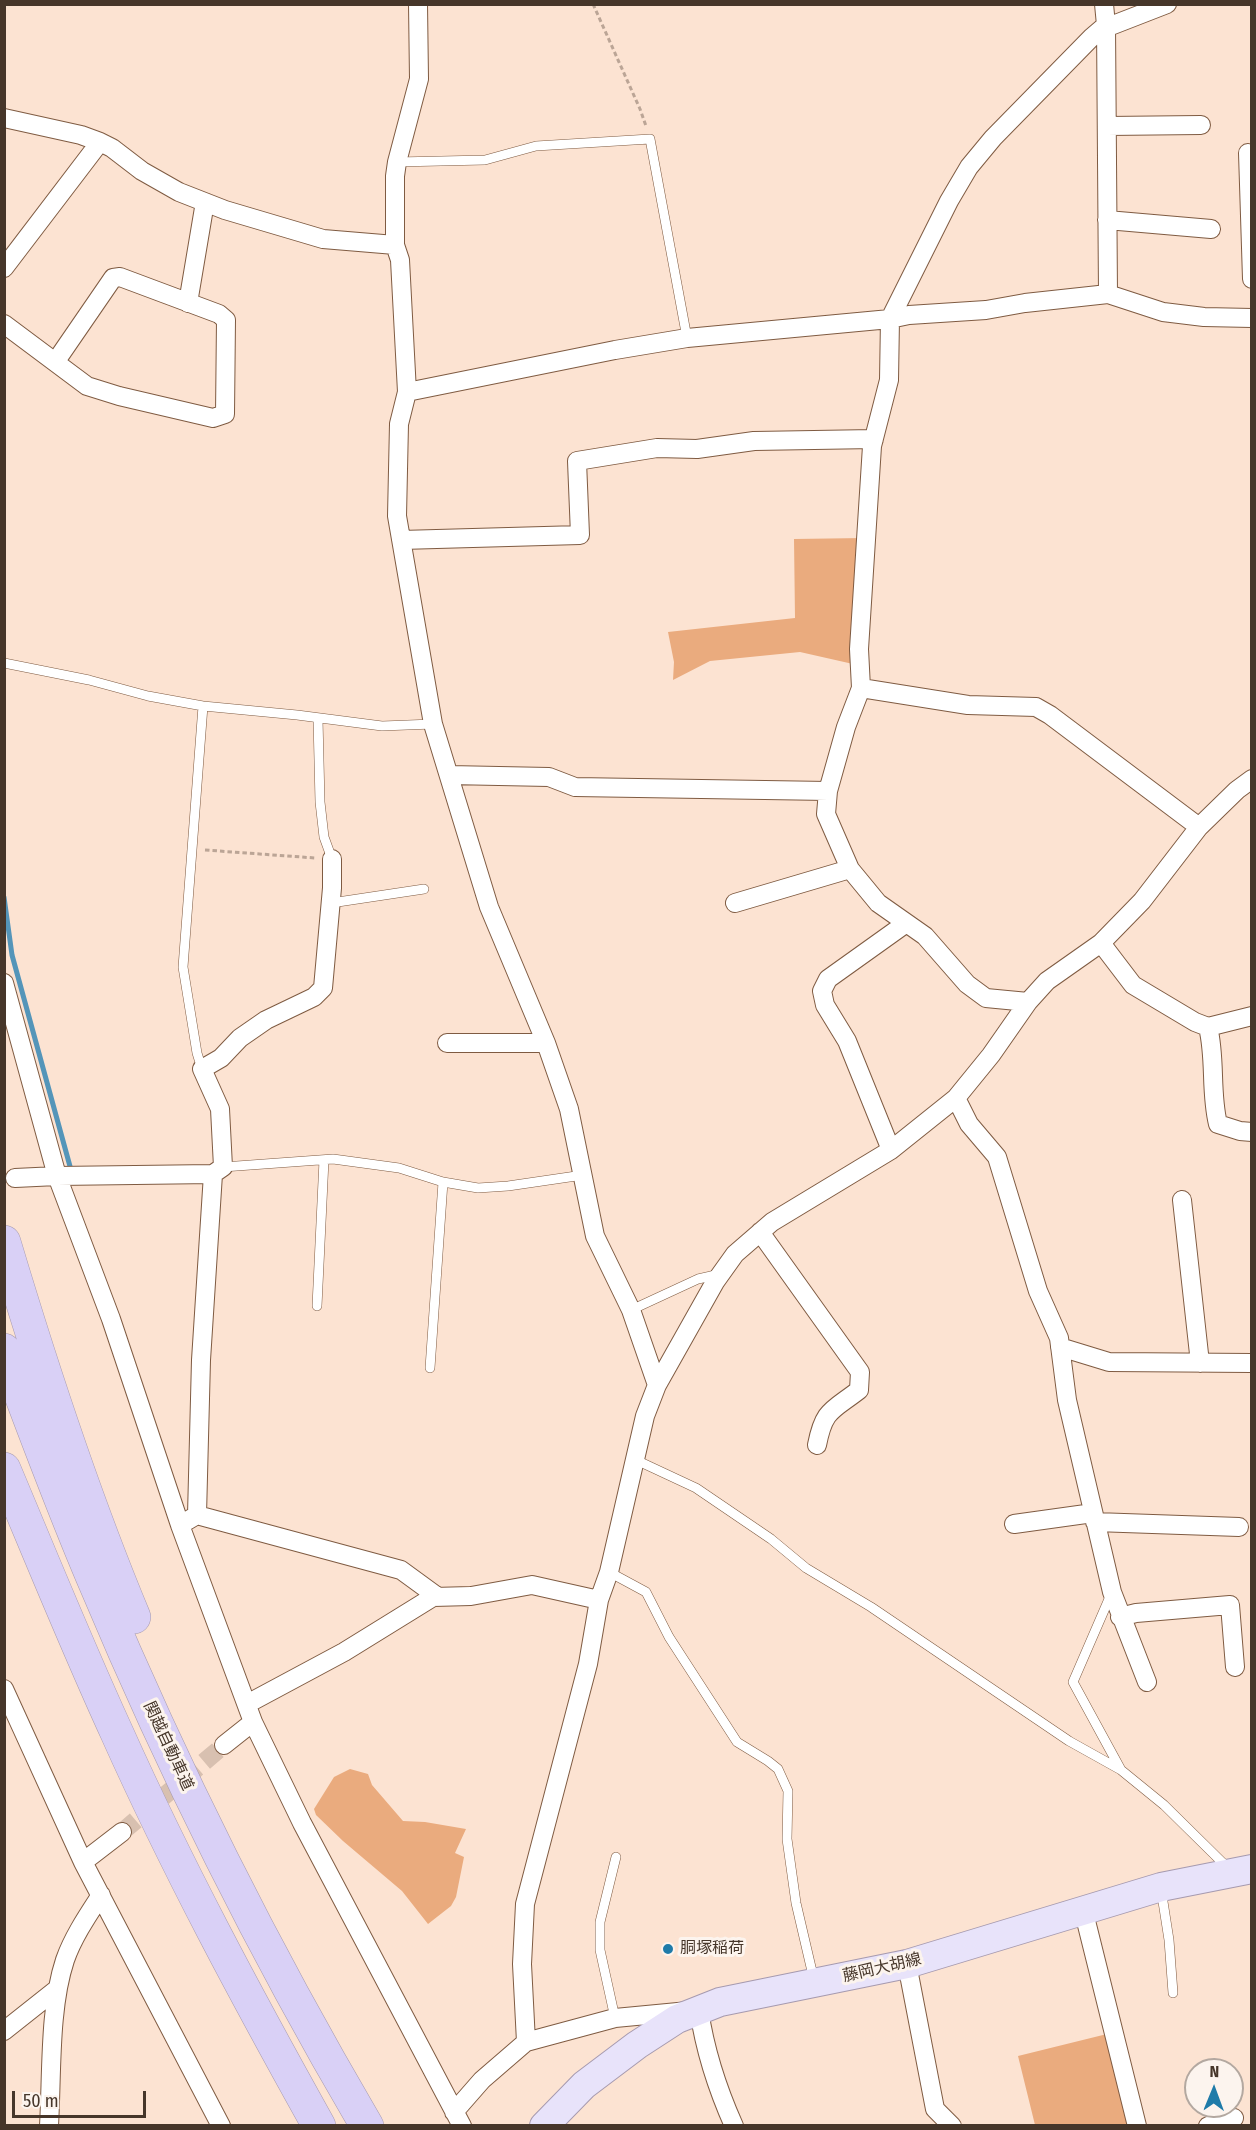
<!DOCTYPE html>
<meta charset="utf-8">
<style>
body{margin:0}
#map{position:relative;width:1256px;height:2130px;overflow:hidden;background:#fce3d2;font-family:"Fira Sans Condensed",sans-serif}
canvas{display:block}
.frame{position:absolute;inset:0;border:6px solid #46362a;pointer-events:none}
.north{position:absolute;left:1184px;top:2058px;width:60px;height:60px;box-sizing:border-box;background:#fcf4ee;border:2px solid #b3a8a0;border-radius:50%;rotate:1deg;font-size:16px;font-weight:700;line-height:24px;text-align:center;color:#46362a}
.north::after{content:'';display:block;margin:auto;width:21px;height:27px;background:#1f7ba9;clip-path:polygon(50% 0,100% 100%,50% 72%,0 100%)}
.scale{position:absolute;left:12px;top:2091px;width:134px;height:27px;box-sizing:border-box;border:3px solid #46362a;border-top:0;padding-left:8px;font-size:18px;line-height:21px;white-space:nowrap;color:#46362a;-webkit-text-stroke:4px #fcf4ee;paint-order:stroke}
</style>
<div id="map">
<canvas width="1256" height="2130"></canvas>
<div class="frame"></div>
<div class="north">N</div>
<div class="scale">50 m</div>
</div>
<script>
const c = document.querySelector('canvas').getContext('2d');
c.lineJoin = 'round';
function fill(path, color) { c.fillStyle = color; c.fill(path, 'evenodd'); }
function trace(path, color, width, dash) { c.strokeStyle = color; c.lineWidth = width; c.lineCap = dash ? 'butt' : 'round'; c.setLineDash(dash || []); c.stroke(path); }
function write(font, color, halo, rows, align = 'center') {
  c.font = font + ' "Fira Sans Condensed","Noto Sans JP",sans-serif'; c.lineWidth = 6; c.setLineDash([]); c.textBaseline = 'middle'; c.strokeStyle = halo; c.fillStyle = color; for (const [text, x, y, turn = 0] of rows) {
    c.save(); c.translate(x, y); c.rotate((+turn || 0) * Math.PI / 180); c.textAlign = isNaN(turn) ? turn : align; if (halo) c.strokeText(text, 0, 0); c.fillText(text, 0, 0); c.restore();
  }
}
const green = new Path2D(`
 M864,538L853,664L800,652L710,661L673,680L674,662L668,632L795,618L794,539Z
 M350,1769L368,1774L372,1785L403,1821L425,1822L466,1829L455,1853L464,1857L456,1897L451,1906L428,1924L402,1891L343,1841L316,1815L314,1809L334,1777Z
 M1107,2034L1130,2125H1035L1018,2056Z`);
const stream = new Path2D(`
 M4,897L12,955L71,1170`);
const minorTunnel = new Path2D(`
 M122,1832L224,1745`);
const path = new Path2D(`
 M593,4L640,109L646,126
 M205,850L315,858`);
const service = new Path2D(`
 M397,162L485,160L536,146L650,139L687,338
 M4,663L89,680L148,696L203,706L297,715L382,726L433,724
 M318,719L320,802L324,837L332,859
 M331,903L424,889
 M202,1069L197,1053L183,967L203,706
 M223,1167L333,1159L399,1168L443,1182L478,1188L508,1186L583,1175
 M317,1306L324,1160
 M631,1310L698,1279L720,1274
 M430,1368L443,1182
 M636,1460L696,1488L771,1539L806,1568L871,1607L1069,1741L1121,1770L1164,1805L1229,1869
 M609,1572L646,1592L669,1637L737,1742L768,1761L778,1769L788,1791L787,1839L796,1903L814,1980
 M1112,1592L1073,1682L1121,1770
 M1161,1889L1169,1940L1173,1993
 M615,2018L600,1950V1922L616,1857`);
const minor = new Path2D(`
 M418,4L419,79L397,162L395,176V245L400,260L407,392L399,424L397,516L433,724L489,907L546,1043L569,1109L595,1236L631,1310L657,1385
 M1104,4L1106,25L1108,294
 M4,118L81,135L100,142L112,148L142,171L179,192L225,210L323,239L395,245
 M1107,126L1201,125
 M1248,153L1252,279
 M1107,220L1211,229
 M4,268L100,142
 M188,303L205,202
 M4,324L87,386L119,396L213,418L225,414L226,320L219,314L120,277L113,278L56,361
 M407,392L615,350L687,338L890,319L909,315L986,310L1025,303L1108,294L1163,312L1204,317L1252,318
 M401,540L580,535L577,461L657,448L697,449L754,441L874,439
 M861,688L968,705L1036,707L1050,715L1199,827
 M449,775L549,777L575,787L828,791
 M735,903L850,869
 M1101,943L1133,985L1195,1022L1208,1027L1252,1016
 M4,983L57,1176L111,1319L180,1525L253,1722L302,1823L462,2126
 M1028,1002L986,998L967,984L925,936L878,903L850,869L826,814L828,791L846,727L861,688L859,649L872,446L889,380L890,319L949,201L969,167L993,138L1092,37L1106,25H1113L1167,4
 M1208,1027C1216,1059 1210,1092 1218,1124L1240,1131L1252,1132
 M447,1043H546
 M956,1098L969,1124L997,1157L1038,1291L1059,1338L1067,1400L1112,1592L1147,1682
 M891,1150L847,1041L825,1005L822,991L828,979L905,924
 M15,1178L57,1176L213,1174L223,1167L220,1109L202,1069L221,1058L240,1038L266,1020L314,997L323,988L332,888V859
 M1182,1200L1200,1363
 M760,1232L860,1372L859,1390C832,1411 824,1409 817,1445
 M1060,1347L1109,1362L1252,1363
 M197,1515L401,1570L438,1597
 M1095,1522L1239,1527
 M1014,1524L1093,1513
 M180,1525L197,1515L201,1360L213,1174
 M1120,1617L1136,1613L1230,1605L1235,1667
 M4,1689L83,1862L221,2126
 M247,1704L344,1652L433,1597L471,1596L532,1585L599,1600
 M224,1745L253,1722
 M83,1862L122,1832
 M1083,1909L1137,2126
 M907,1964L935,2109L952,2126
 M4,2031L57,1989
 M454,2112L482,2080L526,2042
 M49,2126C52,2074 49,2008 65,1960C73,1937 88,1915 101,1895
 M734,2126C717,2088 705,2051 699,2010L615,2018L526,2042L522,1964L525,1904L588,1664L599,1600L609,1572L645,1416L657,1385L715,1282L735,1254L772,1222L891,1150L956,1098L991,1055L1028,1002L1047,981L1101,943L1142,901L1199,827L1237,790L1252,779
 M1208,2126L1234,2118`);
const primary = new Path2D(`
 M544,2126L584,2085L637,2045L677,2019L720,2002L907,1964L1161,1887L1252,1869`);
const motorway = new Path2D(`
 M4,1242C42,1369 83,1495 134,1617
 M4,1350C33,1428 62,1506 95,1583C173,1769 264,1951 367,2126
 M4,1469C41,1557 77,1646 117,1733C177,1867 247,1997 319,2126`);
const markers = [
 [668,1949,6,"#1f7ba9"]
];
const streetNames = [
 ["関越自動車道",168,1746,65],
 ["藤岡大胡線",882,1968,-13]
];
const poiNames = [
 ["胴塚稲荷",680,1949]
];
fill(green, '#eaab7e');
trace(stream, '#5495b9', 5);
trace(minorTunnel, '#d8c0b0', 18, [18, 9]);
trace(service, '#7f5b42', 10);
trace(minor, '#7f5b42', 20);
trace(primary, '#a69aaf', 30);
trace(motorway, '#a69aaf', 34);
trace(path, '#bba596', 3, [4.5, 3]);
trace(service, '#fff', 9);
trace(minor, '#fff', 18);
trace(primary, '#e8e3fa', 28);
trace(motorway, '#d9d0f6', 33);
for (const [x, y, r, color] of markers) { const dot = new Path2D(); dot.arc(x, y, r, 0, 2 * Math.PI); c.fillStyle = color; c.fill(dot); trace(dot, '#fcf4ee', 2); }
write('16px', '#46362a', '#fcf4ee', streetNames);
write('16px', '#46362a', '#fcf4ee', poiNames, 'left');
</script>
